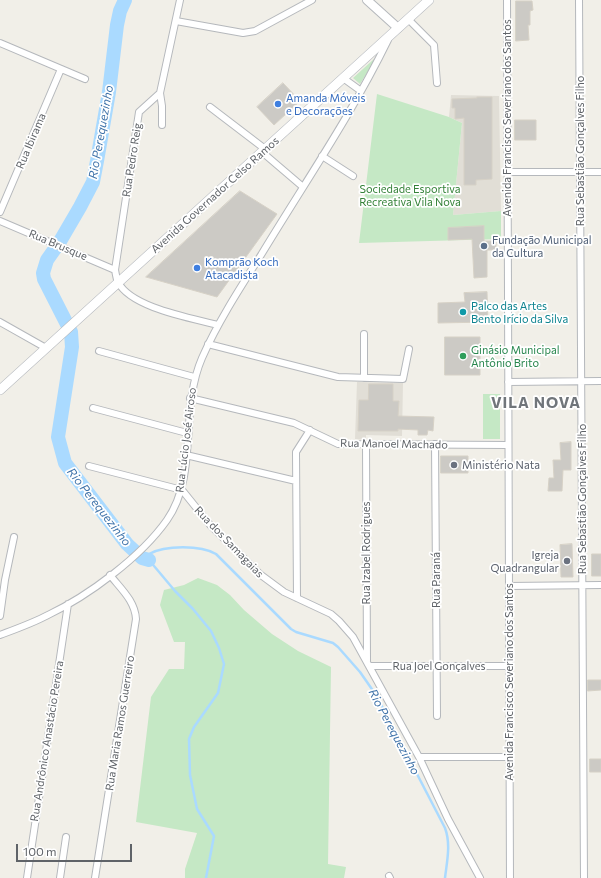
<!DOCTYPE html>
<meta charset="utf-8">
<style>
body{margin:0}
#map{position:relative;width:601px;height:878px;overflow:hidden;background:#f1efe8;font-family:Commissioner,sans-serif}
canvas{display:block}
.scale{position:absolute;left:16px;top:844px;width:116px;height:18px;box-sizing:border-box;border:2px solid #5f6368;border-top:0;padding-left:5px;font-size:12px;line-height:14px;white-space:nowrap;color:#5f6368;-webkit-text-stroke:3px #fff;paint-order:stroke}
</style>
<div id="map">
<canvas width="601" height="878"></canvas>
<div class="scale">100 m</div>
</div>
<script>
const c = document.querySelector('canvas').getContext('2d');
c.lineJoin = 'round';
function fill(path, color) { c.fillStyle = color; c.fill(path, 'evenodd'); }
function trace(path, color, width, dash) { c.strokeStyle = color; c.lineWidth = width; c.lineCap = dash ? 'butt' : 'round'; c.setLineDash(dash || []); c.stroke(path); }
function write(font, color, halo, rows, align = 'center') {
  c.font = font + ' Commissioner,sans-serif'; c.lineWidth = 3.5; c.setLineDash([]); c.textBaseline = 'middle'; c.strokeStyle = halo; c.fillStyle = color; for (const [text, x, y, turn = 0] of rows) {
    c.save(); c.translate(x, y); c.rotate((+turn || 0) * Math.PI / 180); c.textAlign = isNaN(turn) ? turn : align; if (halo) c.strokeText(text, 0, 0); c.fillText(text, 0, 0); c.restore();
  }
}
const education = new Path2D(`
 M451,95L499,96L501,211L453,215L462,123L449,117Z
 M357,382L403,383L402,436L366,435V440L355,439Z`);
const green = new Path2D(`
 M374,59L373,63L360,84L353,78Z
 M377,94L449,117L462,123L453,215L501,211V239L359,243Z
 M483,394H500V439H483Z
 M198,578L217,585L230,595L244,610L272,634L298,651L331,667L328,864L346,867L344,878H185V869L197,833L136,822L151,697L169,669H184L185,642H174L160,605L164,590L184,585Z`);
const stream = new Path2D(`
 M206,878L214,836L197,809L190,775L189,739L194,727L218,693L224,664L219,648L211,631L193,609L175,591L149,560V554C165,545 201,545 216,554L291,629L296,632L333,643L338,647L360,672L376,695L445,828C451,844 447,861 445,878`);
const river = new Path2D(`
 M125,0L120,11L117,25L109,92L97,161L93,182L80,207L59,243L47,260L43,273L44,279L71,332L72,347L58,437L65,463L127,544L142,558L149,560`);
const building = new Path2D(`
 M516,1H532L533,10L530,11V25H528L529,40L516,41Z
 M283,83L300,101L274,125L257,107Z
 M477,97H492V179L476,180V185H464V118L455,119V108H452V99L477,98Z
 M515,120H536V140H515Z
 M240,191L277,214L217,297L146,277Z
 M484,226V241H496V250H487V277L474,278L472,239L448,240V228Z
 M487,292L488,322L438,323V303L465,302L464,293Z
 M445,337H480V375H445Z
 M369,384H393V401H399L398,416L434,417L433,431L428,430L427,435H418V430L398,429V431H358L359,400H368Z
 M571,442V470H563L562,491H548L549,478H554L553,460H561L560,443Z
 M441,456H468V473H441Z
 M572,544L573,577H561L560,545Z
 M592,554H601V576H592Z
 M588,680H601V690L588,691Z
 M590,759H601V772H590Z`);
const minor = new Path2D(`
 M180,0L160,93L139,112L115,270C116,274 116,278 118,282C131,308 192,318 218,325
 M507,0L510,878
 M579,0L584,878
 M408,19L434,45L437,83
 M176,21L243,33L255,31L312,0
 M0,43L85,79
 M343,78L361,91
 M160,93L162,106V125
 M210,107L265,149
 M262,152L303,187
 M322,156L353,176
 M507,172H601
 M0,212L61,69
 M0,221L115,270
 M0,322L46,348
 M208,344L338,377L403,379L409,349
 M99,351L194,377
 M364,378V334
 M508,382L601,381
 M190,398L294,423L338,444L508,445
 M93,408L187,433
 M366,444L367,661
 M435,444L437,716
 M186,455L296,481
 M89,466L182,490L211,526L261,575L284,592L331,614L339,621L353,637L419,757L448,819L480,878
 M509,586L601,585
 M297,598L296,452L310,430
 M0,616L5,580L14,537
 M0,635C16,629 33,623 48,615C88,596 141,557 167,520C199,474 179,411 202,358C218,322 240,288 261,255C304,184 352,114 388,40
 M369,666H509
 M419,757H510
 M389,876L390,878
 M27,878L68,604
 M60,878L66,837
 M95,878L136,619C135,601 121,589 110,575`);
const tertiary = new Path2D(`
 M367,0L398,28`);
const secondary = new Path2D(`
 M0,390L429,0`);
const markers = [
 [278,104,4,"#3f7fe0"],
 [484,246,4,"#5c6f8a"],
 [197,268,4,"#3f7fe0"],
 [463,312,4,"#0f9aa8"],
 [463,356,4,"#2e9e5b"],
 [454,465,4,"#6b7280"],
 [567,561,4,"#6b7280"]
];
const shopNames = [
 ["Amanda Móveis",286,98],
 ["e Decorações",286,111],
 ["Komprão Koch",205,262],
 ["Atacadista",205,275]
];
const streetNames = [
 ["Avenida Francisco Severiano dos Santos",507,118,-90],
 ["Rua Ibirama",31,141,-67],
 ["Rua Sebastião Gonçalves Filho",580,151,-90],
 ["Rua Pedro Reig",132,160,-81],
 ["Avenida Governador Celso Ramos",215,195,-42],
 ["Rua Brusque",58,245,23],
 ["Rua Lúcio José Airoso",186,440,-83],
 ["Rua Manoel Machado",394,444,1],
 ["Rua Sebastião Gonçalves Filho",582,499,-90],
 ["Rua dos Samagaias",229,542,46],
 ["Rua Izabel Rodrigues",366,553,-90],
 ["Rua Paraná",436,580,-90],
 ["Rua Joel Gonçalves",439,666],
 ["Avenida Francisco Severiano dos Santos",509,682,-90],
 ["Rua Maria Ramos Guerreiro",120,723,-81],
 ["Rua Andrônico Anastácio Pereira",47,741,-81]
];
const parkNames = [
 ["Sociedade Esportiva",410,189],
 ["Recreativa Vila Nova",410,202]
];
const serviceNames = [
 ["Fundação Municipal",492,240],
 ["da Cultura",492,253]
];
const cultureNames = [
 ["Palco das Artes",471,306],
 ["Bento Irício da Silva",471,319]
];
const leisureNames = [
 ["Ginásio Municipal",471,350],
 ["Antônio Brito",471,363]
];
const worshipNames = [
 ["Ministério Nata",462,465],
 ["Igreja",559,555,"right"],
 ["Quadrangular",559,568,"right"]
];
const waterNames = [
 ["Rio Perequezinho",101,132,-80],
 ["Rio Perequezinho",99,507,52],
 ["Rio Perequezinho",394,732,62]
];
const districtNames = [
 ["VILA NOVA",536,403]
];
fill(education, '#e1ded6');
fill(green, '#c5e8c5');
trace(stream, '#aadaff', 2.5);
trace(river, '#aadaff', 14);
fill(building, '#cccac5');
trace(building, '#d6d1c6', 1);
trace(minor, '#b5b8bc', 8);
trace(tertiary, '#b5b8bc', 10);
trace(secondary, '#b6babf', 10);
trace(minor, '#fff', 6);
trace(tertiary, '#fff', 8);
trace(secondary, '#fff', 9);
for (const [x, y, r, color] of markers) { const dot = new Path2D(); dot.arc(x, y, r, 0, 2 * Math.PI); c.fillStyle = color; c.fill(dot); trace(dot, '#fff', 1.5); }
write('11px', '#366cbe', '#fff', shopNames, 'left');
write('11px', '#5f6368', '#fff', streetNames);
write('11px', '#348238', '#fff', parkNames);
write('11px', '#4e5e75', '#fff', serviceNames, 'left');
write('11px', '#0d838f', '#fff', cultureNames, 'left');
write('11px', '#27864d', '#fff', leisureNames, 'left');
write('11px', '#5b616d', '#fff', worshipNames, 'left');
write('italic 12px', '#4174aa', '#fff', waterNames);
c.letterSpacing = '1px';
write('bold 15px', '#70757a', '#fff', districtNames);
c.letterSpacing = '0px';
</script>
